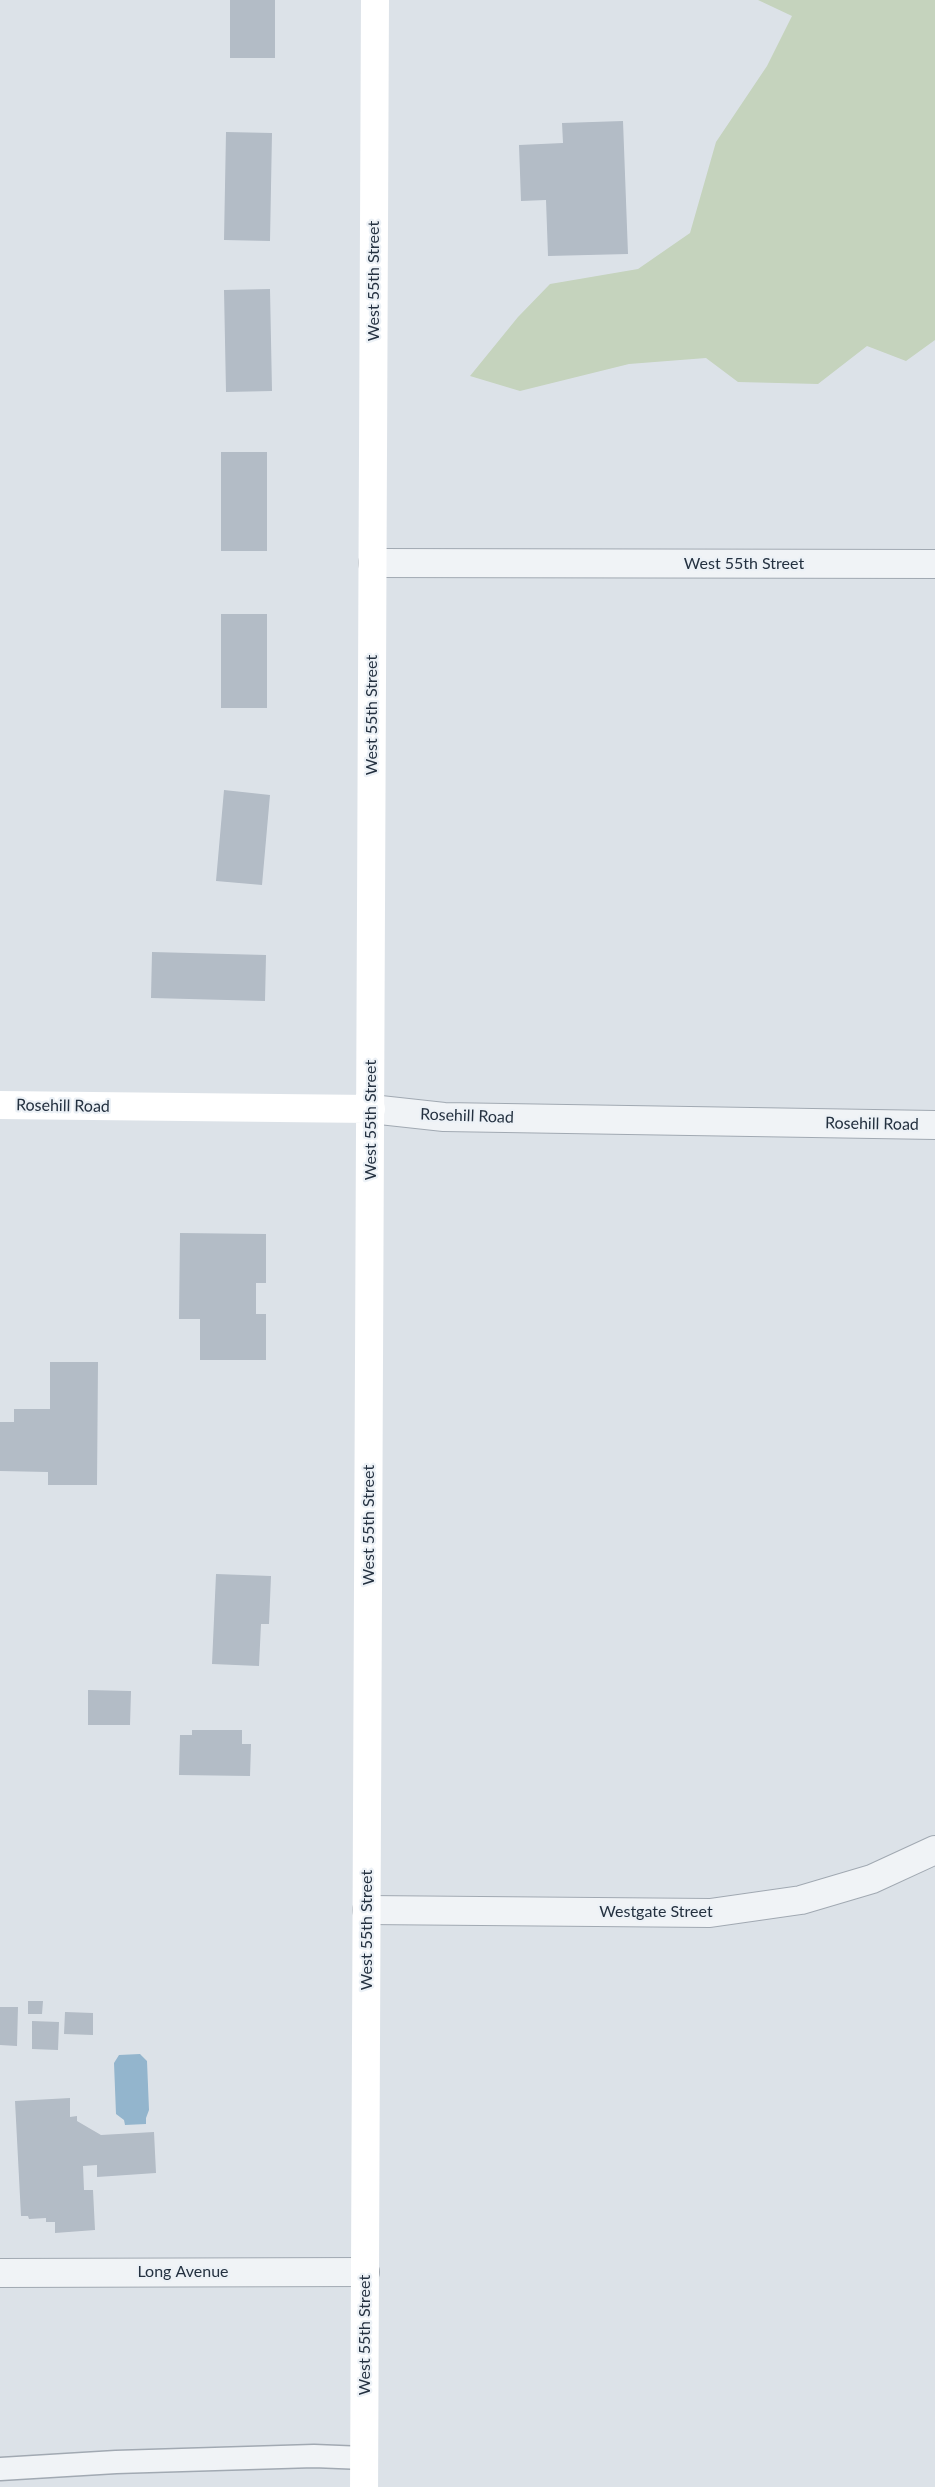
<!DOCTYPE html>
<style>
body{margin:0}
canvas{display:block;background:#dce2e8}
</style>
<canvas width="935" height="2487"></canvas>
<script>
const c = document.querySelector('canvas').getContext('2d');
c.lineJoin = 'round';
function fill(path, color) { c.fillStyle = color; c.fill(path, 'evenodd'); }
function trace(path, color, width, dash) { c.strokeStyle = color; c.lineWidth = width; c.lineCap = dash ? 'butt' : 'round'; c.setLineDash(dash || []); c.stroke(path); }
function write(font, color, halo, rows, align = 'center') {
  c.font = font + ' Lato,sans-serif'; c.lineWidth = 4.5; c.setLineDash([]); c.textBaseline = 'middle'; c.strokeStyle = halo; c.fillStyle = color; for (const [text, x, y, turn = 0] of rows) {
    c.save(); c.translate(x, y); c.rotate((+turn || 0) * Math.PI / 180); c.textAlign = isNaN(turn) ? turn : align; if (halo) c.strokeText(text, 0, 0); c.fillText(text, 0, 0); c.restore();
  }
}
const green = new Path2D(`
 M758,0H935V340L906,361L867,346L818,384L738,382L706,358L629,364L520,391L470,376L518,317L550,284L638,269L690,233L716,142L767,66L792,16Z`);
const water = new Path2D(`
 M140,2054L147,2061L149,2110L146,2118V2124L125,2125L124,2120L116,2114L114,2063L119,2055Z`);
const building = new Path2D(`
 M230,0H275V58H230Z
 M623,121L628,254L548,256L546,200L521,201L519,145L563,143L562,123Z
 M226,132L272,133L270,241L224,240Z
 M270,289L272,391L226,392L224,290Z
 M221,452H267V551H221Z
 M221,614H267V708H221Z
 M224,790L270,795L262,885L216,881Z
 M152,952L266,955L265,1001L151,998Z
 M180,1233L266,1234V1283H256V1314H266V1360H200V1319H179Z
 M50,1362H98L97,1485H48V1472L0,1471V1422H14V1409H50Z
 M216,1574L271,1576L269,1624H261L259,1666L212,1664Z
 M88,1690L131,1691L130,1725H88Z
 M192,1730H242V1744H251L250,1776L179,1775L180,1735H192Z
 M28,2001H43L42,2014H28Z
 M0,2007H18L17,2046L0,2045Z
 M65,2012L93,2013V2035L64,2034Z
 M32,2021L59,2022L58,2050L32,2049Z
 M70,2098V2117L77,2116V2121L101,2135L154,2132L156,2173L97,2177V2165L83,2166L84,2190H93L95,2230L55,2233V2222H46V2218L29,2219L28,2216H21L15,2101Z`);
const lane = new Path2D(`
 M0,2469L116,2462L314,2456L364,2458`);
const street = new Path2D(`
 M373,563L935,564
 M371,1109L444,1117L935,1125
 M367,1910L710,1913L801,1900L872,1879L935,1850
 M0,2273L365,2272`);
const secondary = new Path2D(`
 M0,1105L371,1109
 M364,2487L375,0`);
const streetNames = [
 ["West 55th Street",374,281,-90],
 ["West 55th Street",744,564],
 ["West 55th Street",372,715,-90],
 ["Rosehill Road",63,1106,1],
 ["Rosehill Road",467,1116,2],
 ["West 55th Street",371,1120,-90],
 ["Rosehill Road",872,1124,1],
 ["West 55th Street",369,1525,-90],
 ["Westgate Street",656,1912],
 ["West 55th Street",367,1930,-90],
 ["Long Avenue",183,2272],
 ["West 55th Street",365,2335,-90]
];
fill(green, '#c5d3bd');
fill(water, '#93b5cd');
fill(building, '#b3bcc6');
trace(lane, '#a1a9b2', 25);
trace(street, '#a1a9b2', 30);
trace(lane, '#f0f3f6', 22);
trace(street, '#f0f3f6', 28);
trace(secondary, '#fff', 28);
write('16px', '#243140', '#ecf1f6', streetNames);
</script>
